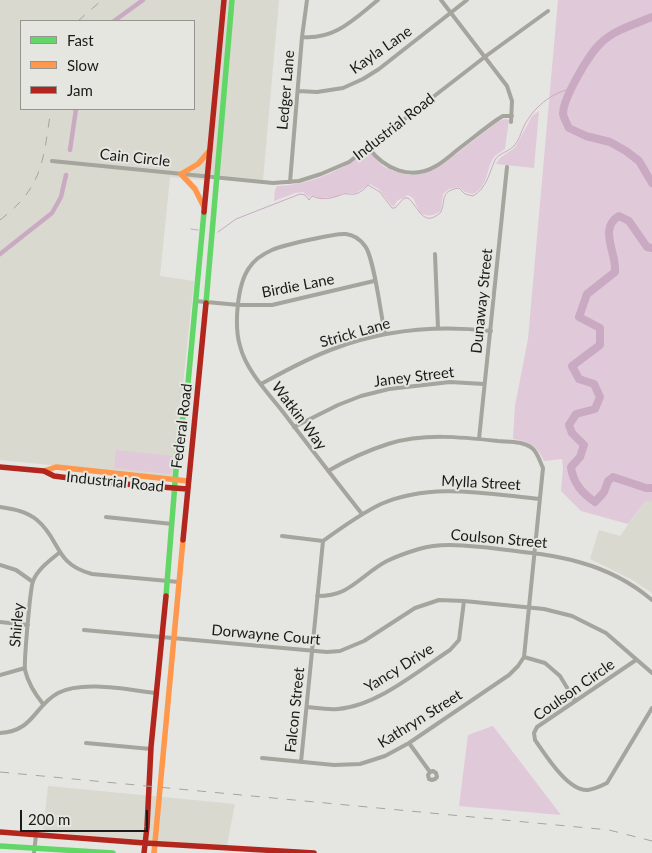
<!DOCTYPE html>
<style>
body{margin:0}
#map{position:relative;width:652px;height:853px;overflow:hidden;background:#e5e5e2;font-family:Lato,sans-serif}
canvas{display:block}
.legend{position:absolute;left:20px;top:20px;width:175px;height:90px;box-sizing:border-box;background:#e6e6e1;border:1px solid #949491;margin:0;padding:6px 9px;list-style:none;font-size:15px;color:#1a1a19}
.legend li{display:flex;align-items:center;gap:10px;height:25px}
.legend b{width:25px;border:1px solid #949491}
.scale{position:absolute;left:20px;top:810px;width:128px;height:22px;box-sizing:border-box;border:2px solid #1a1a19;border-top:0;padding-left:6px;font-size:15px;line-height:18px;white-space:nowrap;color:#1a1a19;-webkit-text-stroke:4px #e6e6e1;paint-order:stroke}
</style>
<div id="map">
<canvas width="652" height="853"></canvas>
<ul class="legend">
<li><b style="height:6px;background:#63d668"></b>Fast</li>
<li><b style="height:6px;background:#ff974d"></b>Slow</li>
<li><b style="height:6px;background:#b3261e"></b>Jam</li>
</ul>
<div class="scale">200 m</div>
</div>
<script>
const c = document.querySelector('canvas').getContext('2d');
c.lineJoin = 'round';
function fill(path, color) { c.fillStyle = color; c.fill(path, 'evenodd'); }
function trace(path, color, width, dash) { c.strokeStyle = color; c.lineWidth = width; c.lineCap = dash ? 'butt' : 'round'; c.setLineDash(dash || []); c.stroke(path); }
function write(font, color, halo, rows, align = 'center') {
  c.font = font + ' Lato,sans-serif'; c.lineWidth = 4; c.setLineDash([]); c.textBaseline = 'middle'; c.strokeStyle = halo; c.fillStyle = color; for (const [text, x, y, turn = 0] of rows) {
    c.save(); c.translate(x, y); c.rotate((+turn || 0) * Math.PI / 180); c.textAlign = isNaN(turn) ? turn : align; if (halo) c.strokeText(text, 0, 0); c.fillText(text, 0, 0); c.restore();
  }
}
const built = new Path2D(`
 M0,0H279L263,180L206,174L205,180L170,177L160,276L194,281L173,477L0,460ZM21,21H194V109H21Z
 M645,501L652,502V593L631,579L590,559L599,530L620,536Z
 M48,786L235,804L227,845L140,841L43,831Z`);
const green = new Path2D(`
 M558,0H652V502L645,501L628,524L581,511L561,491L563,468L562,459L544,461C538,447 528,440 513,439L515,406L528,339Z
 M539,111L534,168L496,164C501,154 509,154 516,146L532,116Z
 M505,119L509,120L505,149C502,151 498,153 495,156C485,168 490,185 473,194L465,192L459,187L449,189L443,194L441,210C436,216 427,217 420,213L413,198L408,195L397,201L394,206H392L379,189L370,184L356,193H343L336,197L319,198L310,195V198L303,192L295,193L274,201L275,190L277,186C310,185 340,171 367,152L370,153L383,166L393,171L409,175L422,174L433,170L443,164L499,121Z
 M116,450L173,456L172,472L168,474L114,468Z
 M493,726L561,815L459,806L468,735Z`);
const stream = new Path2D(`
 M191,229L198,230
 M218,232L236,219L300,194L305,195L309,200L312,196C322,201 334,198 343,194C347,193 351,195 355,194C360,193 365,189 368,185L380,192L392,208H395L404,198H408C419,207 423,229 441,212C446,199 440,191 459,188L465,194L473,196C487,188 489,173 495,160C499,153 508,152 514,146C519,141 521,132 524,126C533,108 552,92 571,89`);
const canal = new Path2D(`
 M114,21L143,0
 M70,150L76,109
 M0,254L52,213L61,197L66,175`);
const river = new Path2D(`
 M652,17C635,24 614,30 601,43C589,54 563,98 563,114C564,118 567,124 569,128L586,136L610,142L626,151L639,161L652,183
 M652,248L647,247L629,221L619,216C598,228 617,254 615,272L587,294L579,317L600,328V345L572,366L579,379L594,384L600,397L595,409L576,414L569,425L572,433L584,445L580,457L571,467C573,483 582,493 595,502L604,492L608,481L613,477L646,488H652`);
const street = new Path2D(`
 M441,0L507,86L512,101L511,122
 M302,37C335,40 354,19 378,0
 M298,91L317,92L343,88L363,79L379,69L467,0
 M368,147C384,169 411,181 436,166C445,161 453,153 461,147C473,138 485,128 498,119L503,116H512
 M52,161L273,183L299,181L321,174L349,162L486,56L548,11
 M290,182L302,37L307,0
 M435,254L438,328
 M195,301L239,305H272L374,281
 M261,384C285,371 308,358 333,349C383,330 438,325 491,331
 M294,427L338,405L361,396L389,389L450,382L484,384
 M479,439L507,167
 M0,507C13,509 26,511 37,520C61,540 54,564 92,574L179,582
 M362,514C335,480 309,446 283,412C267,392 246,370 240,346C234,326 237,285 249,268C254,260 263,254 272,250C283,245 336,233 346,234C354,235 360,239 365,246C374,257 381,316 385,334
 M106,517L172,524
 M282,536L323,541C341,528 360,514 381,504C432,482 487,494 540,499
 M0,565L16,570L33,582
 M317,596C325,596 335,595 343,591C359,583 371,569 387,561C397,556 409,552 419,549C442,542 468,546 491,548C551,555 604,559 652,600
 M0,622L28,625
 M84,630L327,652L340,651L364,641L415,608L439,600L464,601L544,609L572,616L606,633L652,673
 M524,657L545,663L560,676L575,701
 M636,660L537,727L534,733L535,740C545,754 568,792 588,790C595,789 601,786 607,783L652,708
 M0,675L25,668
 M43,704C35,694 28,683 25,670C24,661 30,590 33,581C38,569 49,561 59,553
 M307,707C317,708 328,710 338,709C377,706 418,671 450,650L459,640L464,601
 M0,733C34,731 34,706 58,693C83,680 129,690 156,693
 M86,743L151,749
 M409,743L430,772L428,775L429,779L432,780L435,779L437,777L436,773L433,771L430,772
 M262,758L334,765L360,764L385,756L409,743L509,675L518,666L524,657L543,468C540,462 538,453 532,448C523,441 510,442 498,441C462,437 423,433 388,444C366,451 347,460 328,471
 M301,762L323,541
 M34,853L36,835`);
const fast = new Path2D(`
 M206,303L232,0
 M166,596L178,445L187,394L204,212
 M0,846L113,853`);
const slow = new Path2D(`
 M204,207L195,189L181,174L198,164L210,150
 M44,471L56,467L188,481
 M154,853L183,540`);
const jam = new Path2D(`
 M204,212L224,0
 M0,467L44,471L54,476L99,482L187,489
 M183,540L206,303
 M0,832L145,843L314,853
 M144,853L147,827L151,747L166,596`);
const rail = new Path2D(`
 M78,21L102,0
 M0,220C44,186 43,160 51,109
 M0,772L609,830L652,841`);
const streetNames = [
 ["Kayla Lane",381,50,-35],
 ["Ledger Lane",286,90,-85],
 ["Industrial Road",394,127,-38],
 ["Cain Circle",135,158,6],
 ["Birdie Lane",298,286,-11],
 ["Dunaway Street",482,301,-84],
 ["Strick Lane",355,333,-16],
 ["Janey Street",414,377,-7],
 ["Watkin Way",299,416,53],
 ["Federal Road",182,426,-83],
 ["Industrial Road",115,482,6],
 ["Mylla Street",481,483,3],
 ["Coulson Street",499,539,5],
 ["Shirley",17,625,-85],
 ["Dorwayne Court",266,635,5],
 ["Yancy Drive",399,668,-32],
 ["Coulson Circle",574,690,-35],
 ["Falcon Street",295,710,-84],
 ["Kathryn Street",420,719,-32]
];
fill(built, '#d9d9d0');
fill(green, '#e0c9d9');
trace(stream, '#caaac2', 1);
trace(canal, '#caaac2', 4.5);
trace(river, '#caaac2', 8);
trace(street, '#a5a59e', 4);
trace(fast, '#63d668', 5.5);
trace(slow, '#ff974d', 5.5);
trace(jam, '#b3261e', 5.5);
trace(rail, '#a4a49f', 1, [9, 9]);
write('15px', '#1a1a19', '#e6e6e1', streetNames);
</script>
